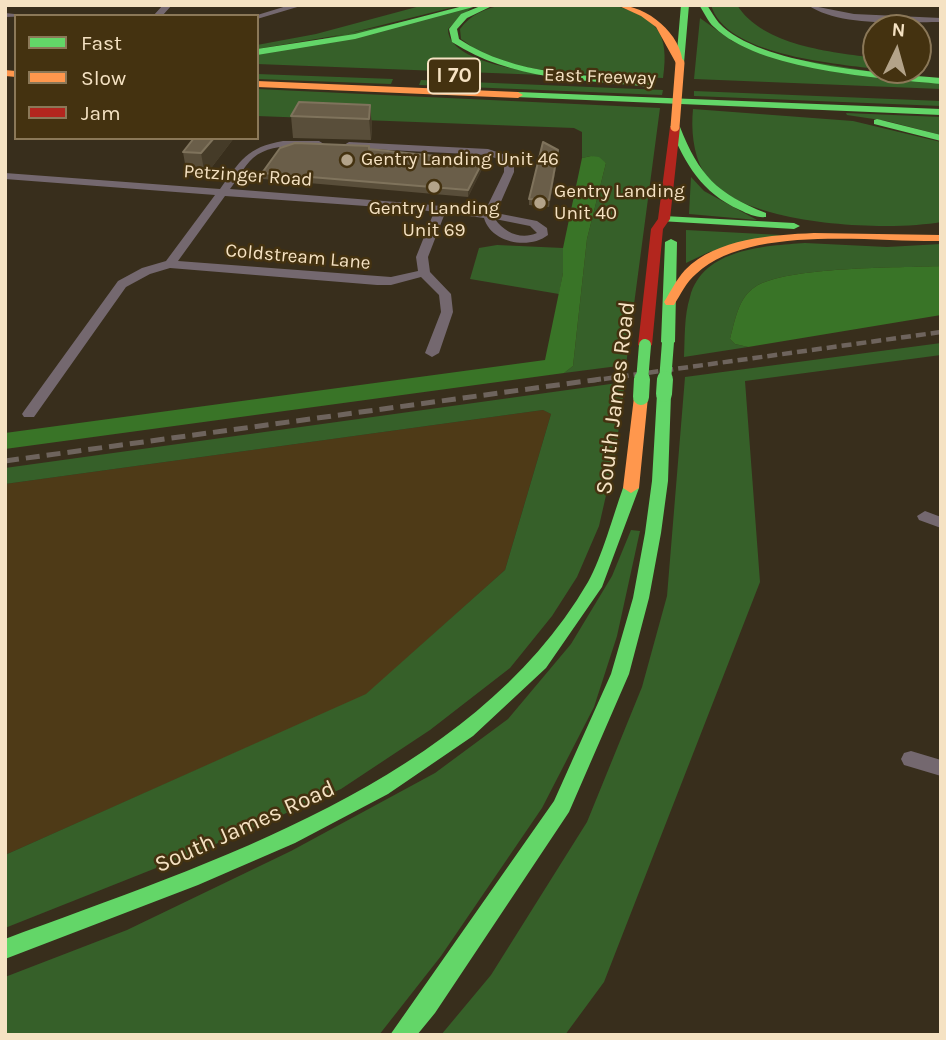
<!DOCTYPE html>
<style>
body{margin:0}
#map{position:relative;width:946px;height:1040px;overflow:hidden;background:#382e1c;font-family:Karla,sans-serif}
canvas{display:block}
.frame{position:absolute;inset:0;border:7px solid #f5e2c3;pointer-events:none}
.legend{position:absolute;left:14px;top:14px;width:245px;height:126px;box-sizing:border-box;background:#443210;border:2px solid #8b7858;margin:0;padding:9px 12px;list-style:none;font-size:21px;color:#f5e2c3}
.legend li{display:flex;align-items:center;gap:14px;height:35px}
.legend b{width:35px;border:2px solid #8b7858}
.north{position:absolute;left:862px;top:14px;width:70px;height:70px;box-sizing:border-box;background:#443210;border:2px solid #8b7858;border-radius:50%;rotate:5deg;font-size:19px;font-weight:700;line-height:28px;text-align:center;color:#f5e2c3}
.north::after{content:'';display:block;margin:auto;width:24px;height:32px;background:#b3a389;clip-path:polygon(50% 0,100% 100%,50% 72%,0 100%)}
</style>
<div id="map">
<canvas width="946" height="1040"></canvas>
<div class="frame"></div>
<ul class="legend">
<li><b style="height:9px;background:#63d668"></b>Fast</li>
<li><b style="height:9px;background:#ff974d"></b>Slow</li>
<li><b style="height:9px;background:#b3261e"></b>Jam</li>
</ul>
<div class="north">N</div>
</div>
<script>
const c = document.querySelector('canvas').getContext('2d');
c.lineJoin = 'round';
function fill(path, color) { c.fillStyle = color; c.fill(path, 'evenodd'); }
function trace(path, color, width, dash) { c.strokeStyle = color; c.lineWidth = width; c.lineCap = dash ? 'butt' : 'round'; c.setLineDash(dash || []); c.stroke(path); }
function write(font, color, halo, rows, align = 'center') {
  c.font = font + ' Karla,sans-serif'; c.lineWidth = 5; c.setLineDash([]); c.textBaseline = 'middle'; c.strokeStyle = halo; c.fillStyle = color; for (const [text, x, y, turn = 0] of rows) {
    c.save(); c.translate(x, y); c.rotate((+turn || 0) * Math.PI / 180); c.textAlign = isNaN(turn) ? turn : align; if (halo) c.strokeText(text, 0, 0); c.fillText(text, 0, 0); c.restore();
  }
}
const built = new Path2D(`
 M543,410L551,414L505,570L366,695L5,855V484Z`);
const green = new Path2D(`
 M424,5H462L346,34L257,49V45L316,34Z
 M502,5H613C656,17 670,32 663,78C618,75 523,75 484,55C476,51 469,44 461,39L460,29C471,14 485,9 502,5Z
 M711,5H737C763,46 831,52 876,58V69C832,63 725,55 711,5Z
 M472,7L448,29C448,61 519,69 544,75L257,64V53Z
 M700,18L732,41L765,54L941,83V89L694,79Z
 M257,74L393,79L391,84L257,79Z
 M421,80L663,90L662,95L419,85Z
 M257,89L660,108L626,365L564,373L573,366L587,239L606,163L591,156L582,158V132L574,128L257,116Z
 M694,91L941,101V106L694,96Z
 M693,109L853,121L941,142V222C886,232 733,226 703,171C693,153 691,129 693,109Z
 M846,113L941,117V135L887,121L847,115Z
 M691,177L704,191L757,220L689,214Z
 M686,230L781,235L709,252L686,263Z
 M805,243L887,247L941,244V266C900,268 786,266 755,287C738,298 735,321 730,339L735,344L748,347L684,357C685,337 684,316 690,297C703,248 765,246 805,243Z
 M497,245L563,248V273L559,294L470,279L479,248Z
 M941,343V355L745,381L760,582L604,982L565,1035H441L491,975L587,822L642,687L667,596L685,377Z
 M625,382L615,456L599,526L577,577L552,616L510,668L430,730L341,789L209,847L5,928V855L366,694L505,570L551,414L543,410L5,484V468Z
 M631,530L640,531L617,636L594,707L542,808L441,956L379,1035H5V977L127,930L291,851L435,773L508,719L571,644L612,576Z`);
const forest = new Path2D(`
 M591,156L599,157L606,163L587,239L573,366L564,373L5,449V433L545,360L563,273V248L582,158Z
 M941,266V315L748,347L735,344L730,339C735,321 738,298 755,287C786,266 900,268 941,266Z`);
const street = new Path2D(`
 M163,5H172L162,16H153Z
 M290,5H304L257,19V16H254Z
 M808,5L854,14L941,18V22C904,22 838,27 808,5Z
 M5,13L34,16L5,17Z
 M283,141H319L324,144L319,147C298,146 271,143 253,158C244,166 237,180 230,189L422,204L485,211L504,172V165L498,159L487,155L349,148L344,145L349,142L488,149L506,155L514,164V172L496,213L537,221L547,228L548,235C529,250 491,243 484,218L445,213L428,257L430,272L451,294L453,312L439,353L432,357L425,353L441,312L439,295L421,277L391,285H377L170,268L150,274L126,287L34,417H24L22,414L24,411L118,281L142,268L166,261L215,195L5,179V173L220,189C240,161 247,147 283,141ZM225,196L422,210L434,212L416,257L418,271L391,277L178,261ZM495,219L530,226L537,233C521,240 505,233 495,219Z
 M925,511L941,517V528L919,520L917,516Z
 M911,751L941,760V776L904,765L901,759L904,753Z`);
const fast = new Path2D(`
 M467,5L477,6L355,39L257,55V49L355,34Z
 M483,5H494L467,18L457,29L459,39C517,77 584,74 650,81L655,84L650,87C581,79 512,81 452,42L449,29L461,14Z
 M681,5H689L684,63L680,66L676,63Z
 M699,5H707C711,11 715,18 719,23C760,66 884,73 941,78V84C881,78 759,71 714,27C708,22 704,12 699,5Z
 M518,92L941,109V115L515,97V93Z
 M877,119L941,135V141L874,124V120Z
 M672,125L680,127C699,175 717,194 766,213V217C757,218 748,214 740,210C702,193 685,164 670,127Z
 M664,216L794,223L800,226L794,229L660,221V217Z
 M671,239L677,242L675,342L668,346L661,342L665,242Z
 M664,390L671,394L668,481L661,533L649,598L629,674L569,812L435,1013L417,1035H390L554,801L611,674L633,598L645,533L652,481L657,394Z
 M631,483L639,488L602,587L546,668L473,736L388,794L295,843L198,885L5,959V939C209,863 471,782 588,582C602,557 613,516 623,488Z`);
const slow = new Path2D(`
 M617,5C647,5 682,34 683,65H677L656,27L641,16Z
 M5,70L16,71V77L5,76Z
 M257,81L518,92L523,95L518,98L257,87Z
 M814,233L941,235V241C873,242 749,224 696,274C686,282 681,294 674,305H666L664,302C671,291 676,280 685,270C717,238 772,235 814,233Z
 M641,393L648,397L639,488L631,493L623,488L634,397Z`);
const jam = new Path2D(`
 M675,124L680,127L670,219L663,229L652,345L645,349L638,345L651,229L658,219L670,127Z`);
const railFar1 = new Path2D(`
 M589,381L941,332`);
const rail = new Path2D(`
 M5,461L601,379`);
const fastBridgeFar1 = new Path2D(`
 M642,381L645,345
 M665,381L668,342`);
const fastBridge = new Path2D(`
 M664,394L665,379
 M641,397L642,379`);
const slowBridge = new Path2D(`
 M675,127L680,63`);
const wall = new Path2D(`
 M370,105L372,127L371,140L293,138L291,116Z
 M234,138L205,176L187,175L183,152Z
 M370,150L483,167L468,197L263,179L262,173Z
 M558,156L549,207L529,205V199Z`);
const shadedWall = new Path2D(`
 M370,105L372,127L371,140L369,119Z
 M214,138H234L205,176L201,153Z
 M558,150V156L549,207V200Z
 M483,161V167L468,197V190Z`);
const building = new Path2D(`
 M299,102L370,105L369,119L291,116Z
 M194,138H214L201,153L183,152Z
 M543,142L558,150L549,200L529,199Z
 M295,143L369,146V149L483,161L468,190L262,173L280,148Z`);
const markers = [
 [347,160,7,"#b3a389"],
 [434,187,7,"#b3a389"],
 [540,203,7,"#b3a389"]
];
const farStreetnames = [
 ["East Freeway",600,77,2],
 ["Petzinger Road",248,176,4],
 ["Coldstream Lane",298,257,5]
];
const farPoinames = [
 ["Gentry Landing Unit 46",361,160],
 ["Gentry Landing",554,192],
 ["Unit 40",554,214],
 ["Gentry Landing",434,209,"center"],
 ["Unit 69",434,231,"center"]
];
const shields = [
 [454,76,52]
];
const shieldNames = [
 ["I 70",454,76]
];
const streetNames = [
 ["South James Road",616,398,-83],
 ["South James Road",245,827,-24]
];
fill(built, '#4e3a17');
fill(green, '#366029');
fill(forest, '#397427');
fill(street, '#74686f');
fill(fast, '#63d668');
fill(slow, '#ff974d');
fill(jam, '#b3261e');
trace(railFar1, '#6e645d', 4.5, [10, 5]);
trace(rail, '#6e645d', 5, [14, 7]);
trace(fastBridgeFar1, '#63d668', 12);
trace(fastBridge, '#63d668', 16);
trace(slowBridge, '#ff974d', 9);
fill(wall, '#594e3a');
fill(shadedWall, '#453b28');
fill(building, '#6a5e49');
trace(building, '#7f735c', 2);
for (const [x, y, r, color] of markers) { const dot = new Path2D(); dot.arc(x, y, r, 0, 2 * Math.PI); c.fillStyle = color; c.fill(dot); trace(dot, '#443210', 2.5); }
write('19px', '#f5e2c3', '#443210', farStreetnames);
write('19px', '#f5e2c3', '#443210', farPoinames, 'left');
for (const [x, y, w] of shields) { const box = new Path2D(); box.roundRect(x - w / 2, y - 17.5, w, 35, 5); c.fillStyle = '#443210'; c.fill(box); trace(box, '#f5e2c3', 2); }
write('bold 21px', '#f5e2c3', null, shieldNames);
write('23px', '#f5e2c3', '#443210', streetNames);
</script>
